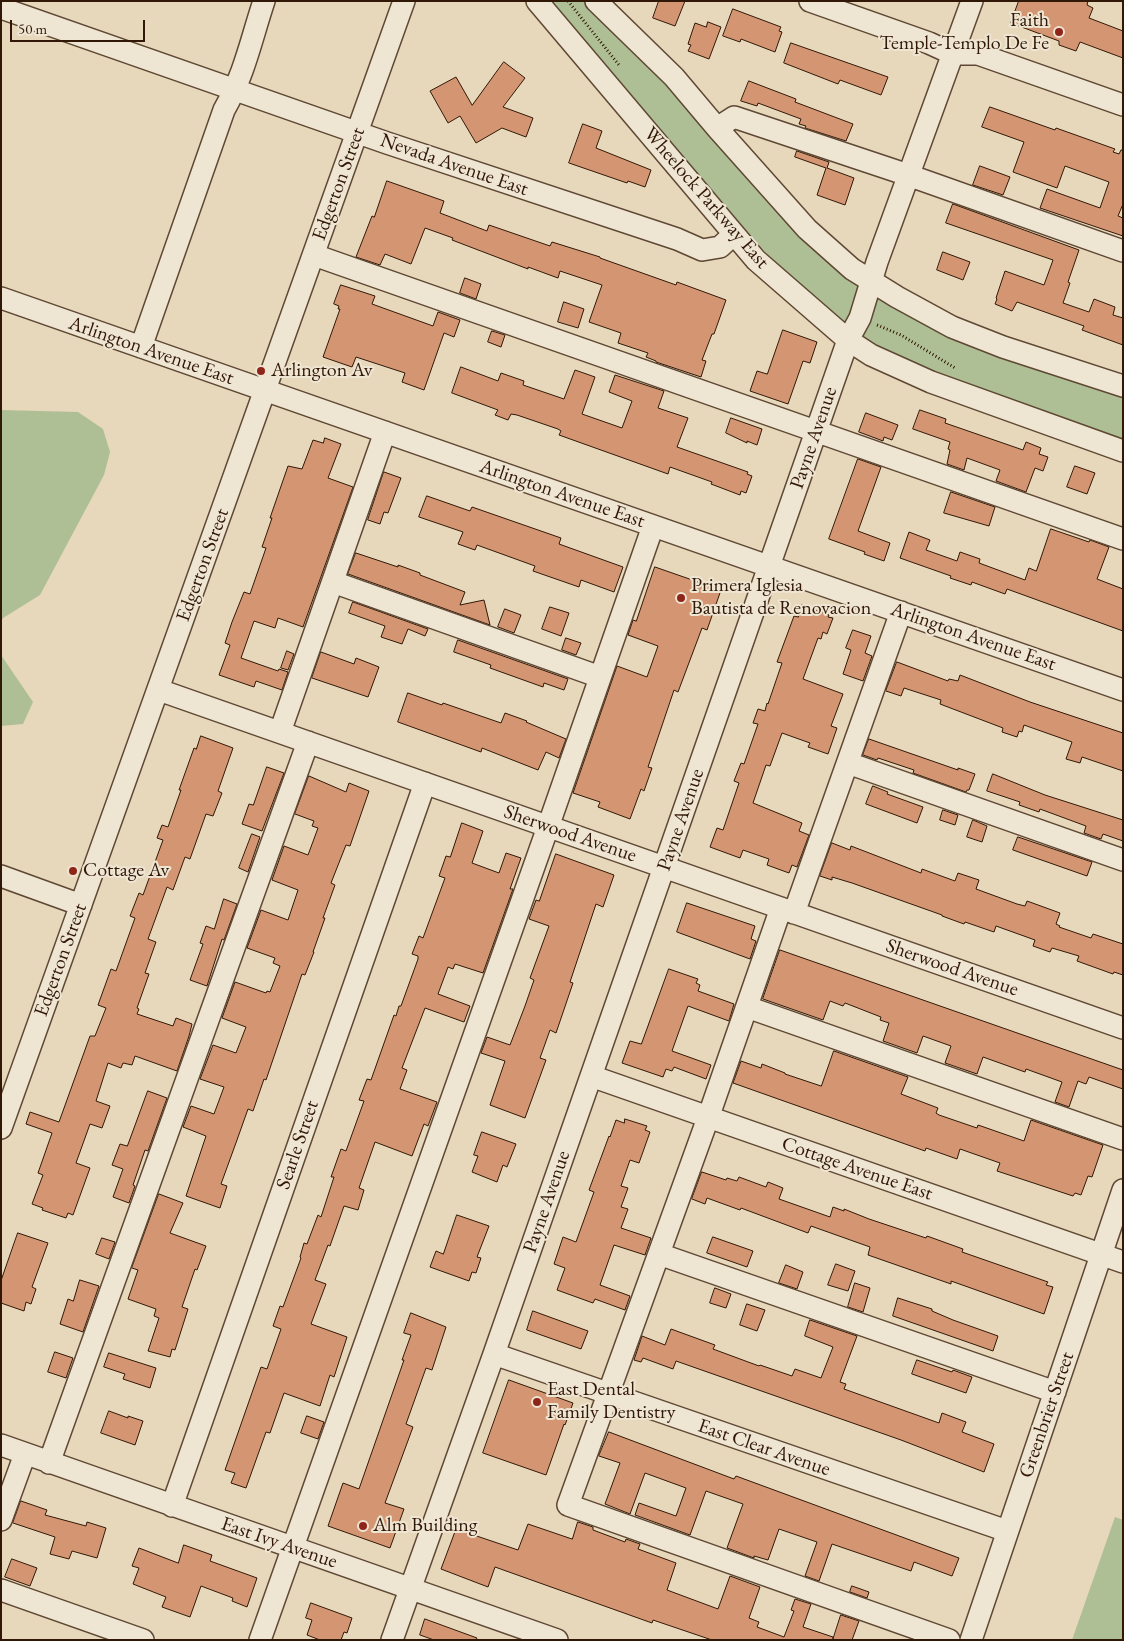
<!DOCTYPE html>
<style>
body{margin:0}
#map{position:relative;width:1124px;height:1641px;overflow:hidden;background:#e7d7bb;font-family:"EB Garamond",serif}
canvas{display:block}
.frame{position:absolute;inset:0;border:2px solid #311806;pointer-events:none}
.scale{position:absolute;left:10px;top:20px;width:135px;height:22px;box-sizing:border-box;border:2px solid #311806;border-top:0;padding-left:6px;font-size:15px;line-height:18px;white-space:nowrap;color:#311806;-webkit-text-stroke:4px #efe5d3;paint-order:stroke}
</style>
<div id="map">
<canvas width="1124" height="1641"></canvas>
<div class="frame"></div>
<div class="scale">50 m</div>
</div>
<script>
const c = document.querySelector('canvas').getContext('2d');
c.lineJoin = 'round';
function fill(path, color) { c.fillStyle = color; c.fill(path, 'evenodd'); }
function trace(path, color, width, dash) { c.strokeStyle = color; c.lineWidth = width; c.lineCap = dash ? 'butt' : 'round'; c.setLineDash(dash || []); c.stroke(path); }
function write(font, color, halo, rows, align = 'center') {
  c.font = font + ' "EB Garamond",serif'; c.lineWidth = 4; c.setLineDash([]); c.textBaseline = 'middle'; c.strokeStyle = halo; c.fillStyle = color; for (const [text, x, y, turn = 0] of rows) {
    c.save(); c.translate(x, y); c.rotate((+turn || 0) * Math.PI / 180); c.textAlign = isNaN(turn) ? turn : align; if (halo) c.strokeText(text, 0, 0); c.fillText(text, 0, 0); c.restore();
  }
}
const green = new Path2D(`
 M550,1H587L645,61L818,250L1009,356L1123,397V444L945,378L871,342L828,311L794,282L756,242Z
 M1,410L78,412L103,429L110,452L104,475L40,595L3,618L1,622Z
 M1,655L33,702L23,724L1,726Z
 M1115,1517L1123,1520V1640H1072Z`);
const building = new Path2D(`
 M659,1H685L675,26L653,18Z
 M1019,1H1088L1087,5L1093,8L1089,18L1123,31V58L1080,42L1076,51L1059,45V41L1011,23Z
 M733,9L781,27L779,31L782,32L775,52L741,39L740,42L723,36Z
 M708,22L721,27L709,59L688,51L691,45L688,44L695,23L706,27Z
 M791,43L888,77L881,95L840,80L838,84L784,63Z
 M504,62L525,78L503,107L533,118L526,137L502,128L476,143L460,116L448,123L430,91L456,77L472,105Z
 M749,81L796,99L795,102L853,124L846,141L805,128L806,126L799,124L801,119L758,103L757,106L741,101Z
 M990,107L1055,130L1056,128L1115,149L1113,152L1119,154L1121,150H1123V204L1118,216L1123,218V236L1040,208L1047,189L1100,208L1109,182L1065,166L1057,188L1013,172L1024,142L982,127Z
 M583,124L602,131L596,148L651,170L645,187L628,181L627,183L569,163Z
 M797,151L829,162L827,168L854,178L845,205L817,195L826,168L795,157Z
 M980,166L1010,177L1003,195L973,185Z
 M387,181L444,201L440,213L487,231L489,225L550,246L552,242L600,257V258L676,285L677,282L726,300L714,334H712L702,360L706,361L701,377L656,362V361L646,357L648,353L618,343L621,333L589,322L602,285L560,271L558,278L528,267V269L452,240L453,238L425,228L411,264L385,254L380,265L356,257L372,216L374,217Z
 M953,204L1079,250L1068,282L1070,283L1063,303L1089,312L1094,299L1115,307L1113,315L1123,318V345L1082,330L1084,326L1017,302L1012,311L995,304L997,299L996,298L1005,271L1044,285L1053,260L946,223Z
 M943,252L970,262L963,280L937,270Z
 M465,278L481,284L476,299L460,293Z
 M341,285L375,296L372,304L433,326L438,312L460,320L454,337L444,333L424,390L402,382L405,373L356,357L352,367L323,357L340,309H338L339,306L334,304Z
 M564,302L584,309L578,328L558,322Z
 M783,330L817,342L810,363L803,361L788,404L750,391L757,371L767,374Z
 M492,331L505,335L501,347L488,342Z
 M461,367L498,381L501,373L524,381L523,385L564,399L575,370L595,377L582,414L622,428L632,401L609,392L615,375L664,391L658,408L688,418L677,447L748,472L747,474L752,476L746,493L741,491L740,495L711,484L712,482L670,467L668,474L559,435L561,431L558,429L517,415L511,414L508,420L495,415L498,410L452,393Z
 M920,410L946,419L945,423L1023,450L1026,442L1041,448L1039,454L1048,457L1043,471L1035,468L1026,492L996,481L1000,470L967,458L964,470L947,464L950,450L948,449L950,442L913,429Z
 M866,413L898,425L892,440L884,437L883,441L859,432Z
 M731,418L762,429L757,445L747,441V443L726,433Z
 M325,438L341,444L328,478L353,487L303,627L278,618L275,628L254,621L241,658L278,671L279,669L288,672L282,690L256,681L254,687L219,675L230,645L225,643L232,622L244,592L250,594L266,548L262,547L272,518H270L288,466L302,469L313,440L323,443Z
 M858,459L881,467L858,531L890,543L884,561L864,554L865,552L829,539Z
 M1075,466L1095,473L1087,494L1067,487Z
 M384,472L401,478L388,513L384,512L380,524L368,520Z
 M951,492L995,507L989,526L944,513Z
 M427,496L470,511L472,507L561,538L559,544L623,567L614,592L581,580L579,587L533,571L535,566L477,545L475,550L458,544L463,532L419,517Z
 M1051,529L1089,542L1090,540L1109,547L1097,579L1123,589V631L1007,589L1005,594L972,582L971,585L950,578L951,576L900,558L909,532L930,540L926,550L957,561L960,552L980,559L979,563L1025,580L1029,568L1036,571Z
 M356,553L398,567V565L420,573V575L465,592L460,605L484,600L490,625L348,574Z
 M655,567L721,590L707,630L702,628L678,692L674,690L648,767L652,768L644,791L641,789L630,819L598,807L600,802L573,793L617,666L647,677L658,646L628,635L633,620L636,621Z
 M353,602L428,629L425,636L408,629L402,644L381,637L385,626L349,613Z
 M802,605L829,615L828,617L833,618L827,634L823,632L821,639L818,638L803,679L843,694L831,726L837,728L828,754L808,747L810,743L782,733L770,766L766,765L753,803L802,823L799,831L809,835L797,867L792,865L789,873L767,865L769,859L743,850L740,858L710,847L717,828L723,830L739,783L734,781L741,763L744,764L758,724L753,723L758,709L765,711L767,703L768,704L782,663L777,662L794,616L798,617Z
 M550,607L569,613L561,636L542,629Z
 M505,609L521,615L514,633L498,627Z
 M853,630L871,636L865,653L872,656L863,681L843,674L851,650L846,648Z
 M566,638L581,643L576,655L562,650Z
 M458,640L568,679L564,690L544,683L543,687L490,668L491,665L454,652Z
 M287,651L294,654L288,670L281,668Z
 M321,652L354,664L356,658L379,667L368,697L312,678Z
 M897,662L948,681L949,679L958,681L960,675L1030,702L1123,733V771L1082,757L1080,763L1066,759L1072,742L1024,725L1022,732L1019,731L1017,737L1002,732L1003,728L940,704L941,700L904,688L901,696L886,691Z
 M408,693L442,705L443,703L501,723L505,713L527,721L526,722L566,739L559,758L546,752L538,770L482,748L481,752L398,722Z
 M201,736L233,748L218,791L222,793L213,816L206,814L190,859L185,857L173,890L167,887L148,939L156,942L145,973L149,974L137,1008L139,1009L137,1014L173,1026L176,1018L192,1024L189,1036L177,1071L135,1056L132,1065L123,1063L121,1068L108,1063L96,1101L110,1106L102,1128L90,1124L76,1163L90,1168L73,1215L68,1213L66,1218L42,1210L43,1208L32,1204L43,1175L38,1173L52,1133L26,1124L30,1112L59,1122L90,1036H95L106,1008L98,1005L111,969L116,971L135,918L130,916L139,893L143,895L163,840L157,838L162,825L168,827L181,790H179L194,748L196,749Z
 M869,739L958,770V768L975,774L969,790H967L966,792L913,773L914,770L878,758L877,760L863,755Z
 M267,767L284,773L262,831L242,824L249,804L253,805Z
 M993,774L1045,795L1123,820V841L1103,834L1101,839L1084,833L1086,826L1040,809L1039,812L1019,805L1020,802L987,791Z
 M309,776L346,792L349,783L369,791L350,846L346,845L331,883L335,885L323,918H325L313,952H314L305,975L302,974L266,1080L264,1079L253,1111L248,1109L237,1140L221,1184L227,1186L220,1208L186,1196L206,1136L183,1127L191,1106L214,1114L224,1087L200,1079L213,1045L236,1053L246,1027L222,1018L235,982L266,993L267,991L270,992L280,966L273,963L275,958L247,948L261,910L288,920L298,890L272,880L284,846L308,855L318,828L312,826L314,821L295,814Z
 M873,786L888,792L887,794L923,807L917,823L866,804Z
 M943,810L958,815L955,825L940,820Z
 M973,820L987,826L982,842L967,837Z
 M462,823L483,831L472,863L499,873L506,853L521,858L510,889H513L483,973L455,964L453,969L448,967L438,994L470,1006L464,1022L425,1008L402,1068L407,1070L400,1089L437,1102L428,1126L424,1124L412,1156L375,1142L359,1188L364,1190L358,1210L344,1206L330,1246L328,1245L315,1280L326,1284L311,1324L347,1337L334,1377L330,1375L320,1406L284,1393L270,1433L266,1432L246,1488L231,1483L235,1473L225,1470L261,1367L267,1369L281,1329L273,1326L280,1306L283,1307L301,1258L300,1257L304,1243L307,1244L318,1215L321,1217L334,1177H331L341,1149L346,1151L364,1101L359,1100L367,1079L371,1080L394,1015L396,1016L399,1006H401L418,959V956L412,954L419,936L423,938L445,878L439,876L446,856L450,857Z
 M252,834L260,837L248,872L239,868Z
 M1018,837L1092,862L1087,876L1013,850Z
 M832,843L850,850L851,846L921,873L922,869L955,881L958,873L979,880L976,889L1017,904L1025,906L1027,901L1060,913L1056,924L1060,926L1059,927L1091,938L1093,934L1123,944V975L1114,972L1113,974L1077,961L1079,956L1052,948L1050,952L1033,946L1035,940L996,926L994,932L965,922L964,924L942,916V915L852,883L832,877V880L820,876Z
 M556,854L614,875L603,907L596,904L570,982L573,983L556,1033L550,1030L540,1058L546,1060L525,1118L490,1105L505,1061L481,1053L487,1037L510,1045L525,1006L534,980L530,978L549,926L529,919L536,900L539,901Z
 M224,899L237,904L224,940L222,939L207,986L190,980L203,944L200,943L206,926L214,929Z
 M687,903L755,926L751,939L756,941L750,959L677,932Z
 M780,950L1123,1070V1089L1089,1077L1086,1084L1078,1081L1069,1107L1055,1102L1062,1082L1026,1069L1025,1072L983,1057L977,1074L945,1063L951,1046L923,1036L917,1053L883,1041L889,1023L880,1020L881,1017L845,1003L843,1006L830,1001L823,1020L763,999Z
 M669,969L698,979L696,983L700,985L698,991L734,1004L729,1021L688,1006L672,1051L711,1065L706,1079L674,1067L672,1071L666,1069L663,1077L622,1063L630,1041L641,1044Z
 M834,1051L908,1077L901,1094L938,1108L936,1113L939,1115L977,1128L978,1125L1024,1141L1031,1120L1103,1145L1092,1177L1088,1176L1081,1195L1075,1193L1073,1196L997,1171L1000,1163L960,1149L957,1159L926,1148L925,1151L733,1083L741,1061L761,1068L762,1064L785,1073V1074L821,1086Z
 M148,1091L167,1098L148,1151L145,1150L133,1185L135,1186L129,1203L113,1197L123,1169L112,1165L120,1144L127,1146Z
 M625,1119L647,1126L645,1130L650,1132L639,1163L630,1160L621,1186L628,1188L621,1207L628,1209L621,1228L651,1238L645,1255L614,1245L600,1285L630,1296L625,1310L595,1299L593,1303L557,1290L565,1268L554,1264L563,1237L576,1242L594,1192L589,1190L609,1136L610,1137L616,1120L624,1123Z
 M482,1132L516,1144L507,1167L503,1165L497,1182L472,1172L478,1156L474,1155Z
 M702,1172L726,1180L727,1178L737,1181L739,1177L766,1187L768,1182L783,1188L779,1199L830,1217L833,1207L844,1211V1209L869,1219L926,1238L927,1236L963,1249L962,1252L1048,1282L1046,1285L1053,1287L1044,1314L951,1281V1284L868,1255L870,1247L811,1226L808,1233L741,1208L740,1210L707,1198L705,1204L692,1199Z
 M159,1194L183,1203L170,1233L206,1246L197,1270L195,1269L182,1307L188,1309L175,1350L172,1349L170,1357L148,1351L159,1318L154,1316L156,1309L128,1299L138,1270L132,1268Z
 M457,1215L489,1226L477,1257L481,1258L476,1273L472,1272L469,1281L430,1267L436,1251L443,1254Z
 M18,1233L48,1243L32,1287L36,1289L31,1304L26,1302L24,1311L1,1303V1281Z
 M713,1237L753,1251L747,1267L707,1253Z
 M102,1238L115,1242L109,1259L96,1254Z
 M836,1264L855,1271L848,1291L828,1285Z
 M786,1265L803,1272L797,1289L779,1283Z
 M80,1280L99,1286L83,1332L60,1324L68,1299L73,1301Z
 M855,1283L870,1288L863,1312L848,1307Z
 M715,1288L731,1294L726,1308L710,1303Z
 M898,1298L932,1309V1311L953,1320L998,1336L993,1351L893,1316Z
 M747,1304L765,1310L757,1331L740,1325Z
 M533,1311L588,1331L581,1349L527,1330Z
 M411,1313L446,1327L432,1370L426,1368L406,1424L413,1427L385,1503L404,1509L390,1548L328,1526L343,1483L359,1489L404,1360H402L411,1335L404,1333Z
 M810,1320L857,1336L840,1382L846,1384L844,1389L939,1423L942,1413L966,1422L962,1432L994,1444L984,1472L901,1440L676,1361L673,1369L643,1358L641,1362L634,1360L642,1336L665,1345L671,1329L715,1345L713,1349L759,1366L760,1365L792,1376L795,1369L821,1378L833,1347L805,1336Z
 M55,1352L73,1358L66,1378L48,1372Z
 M109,1353L156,1368L150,1388L123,1379L125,1374L104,1367Z
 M917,1360L952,1372L953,1370L972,1377L966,1393L912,1374Z
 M509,1380L573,1403L565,1425L564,1424L546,1475L483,1453Z
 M109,1411L128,1418V1416L143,1421L135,1445L101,1433Z
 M307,1416L324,1422L318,1439L301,1433Z
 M609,1432L734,1479L736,1476L959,1558L952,1576L914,1562L911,1571L832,1544L819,1581L805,1576L817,1542L779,1529L768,1560L754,1556V1558L727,1548L743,1504L706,1491L690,1535L635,1515L639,1503L676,1516L686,1488L645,1473L630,1514L605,1504L620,1463L599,1456Z
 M21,1501L47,1510L45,1515L86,1526L87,1522L106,1528L97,1558L72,1551L69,1559L50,1554L55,1537L13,1523Z
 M578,1522L593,1527V1530L625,1542L626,1539L640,1544L638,1549L676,1563L667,1590L718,1609L730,1576L760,1587L749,1618L759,1622L757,1627L784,1637L794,1611L791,1610L795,1599L811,1604L803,1627L833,1637V1640H712L653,1620L652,1623L495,1567L488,1587L441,1569L456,1529L518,1550L528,1524L572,1539Z
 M184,1545L212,1555L210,1561L257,1578L247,1607L232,1601L233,1598L201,1586L190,1617L162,1607L166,1597L133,1584L139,1568L132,1566L139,1548L178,1563Z
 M12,1559L37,1568L30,1586L5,1577Z
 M852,1586L869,1592L867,1598L850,1592Z
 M311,1603L352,1618L347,1633L344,1632L341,1640H320L307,1635L312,1620L306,1618Z
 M841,1615L859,1621L852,1640H833Z
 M425,1619L477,1638L476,1640H434L420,1635Z`);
const path = new Path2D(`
 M568,1L619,65
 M877,325L901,335L955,368`);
const minor = new Path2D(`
 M537,1L756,260L848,340L871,355L931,382L1123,451
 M596,1L674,77L717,128L807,229L852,269L897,297L952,327L1003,347L1123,386
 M810,1L929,43L953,54H978L1123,105
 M1,8L387,143L677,239L702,250L720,247L733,235
 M717,128L734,117L908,175L1123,251
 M314,255L1123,539
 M1,298L1123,690
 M141,347L224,110C245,73 251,40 264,1
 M333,582L600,677
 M159,690L1123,1028
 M280,732L385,432
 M848,763L1123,860
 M1,876L81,905
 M781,908L708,1118L568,1505L949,1640
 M794,913L901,612
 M747,1007L1123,1139
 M591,1076L1123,1262
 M1,1128L404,1
 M659,1254L1055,1392
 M494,1354L1007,1531
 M1,1445L557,1640
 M49,1463L308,742
 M172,1506L425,783
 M1,1520L25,1454
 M1,1590L143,1640
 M260,1640L548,827L653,526
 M392,1640L494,1354L848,340L860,318L877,262L972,1
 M971,1640L1123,1190`);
const markers = [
 [1059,32,5,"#8f2418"],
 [261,371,5,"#8f2418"],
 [681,598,5,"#8f2418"],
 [73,871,5,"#8f2418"],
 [537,1402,5,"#8f2418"],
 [363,1526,5,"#8f2418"]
];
const poiNames = [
 ["Faith",1049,21,"right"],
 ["Temple-Templo De Fe",1049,44,"right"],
 ["Arlington Av",271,371],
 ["Primera Iglesia",691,586],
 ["Bautista de Renovacion",691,609],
 ["Cottage Av",83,871],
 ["East Dental",547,1390],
 ["Family Dentistry",547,1413],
 ["Alm Building",373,1526]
];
const streetNames = [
 ["Nevada Avenue East",454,165,19],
 ["Edgerton Street",339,184,-70],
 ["Wheelock Parkway East",706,198,49],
 ["Arlington Avenue East",151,351,19],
 ["Payne Avenue",814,438,-71],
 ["Arlington Avenue East",562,494,19],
 ["Edgerton Street",203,565,-70],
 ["Arlington Avenue East",973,637,19],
 ["Payne Avenue",681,820,-71],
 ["Sherwood Avenue",570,834,19],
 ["Edgerton Street",61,960,-70],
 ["Sherwood Avenue",952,968,19],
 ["Searle Street",298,1145,-71],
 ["Cottage Avenue East",857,1169,19],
 ["Payne Avenue",547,1202,-71],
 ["Greenbrier Street",1047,1415,-71],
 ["East Clear Avenue",764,1448,19],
 ["East Ivy Avenue",279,1543,19]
];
fill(green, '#afbf95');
fill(building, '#d49672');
trace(building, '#311806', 1);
trace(minor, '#5e4833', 24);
trace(path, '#311806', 3, [1, 2.5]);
trace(minor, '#efe5d3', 21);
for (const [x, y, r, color] of markers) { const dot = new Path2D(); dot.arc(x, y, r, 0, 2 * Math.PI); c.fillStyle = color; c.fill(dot); trace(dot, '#efe5d3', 2); }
write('20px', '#311806', '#efe5d3', poiNames, 'left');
write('20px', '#311806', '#efe5d3', streetNames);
</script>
